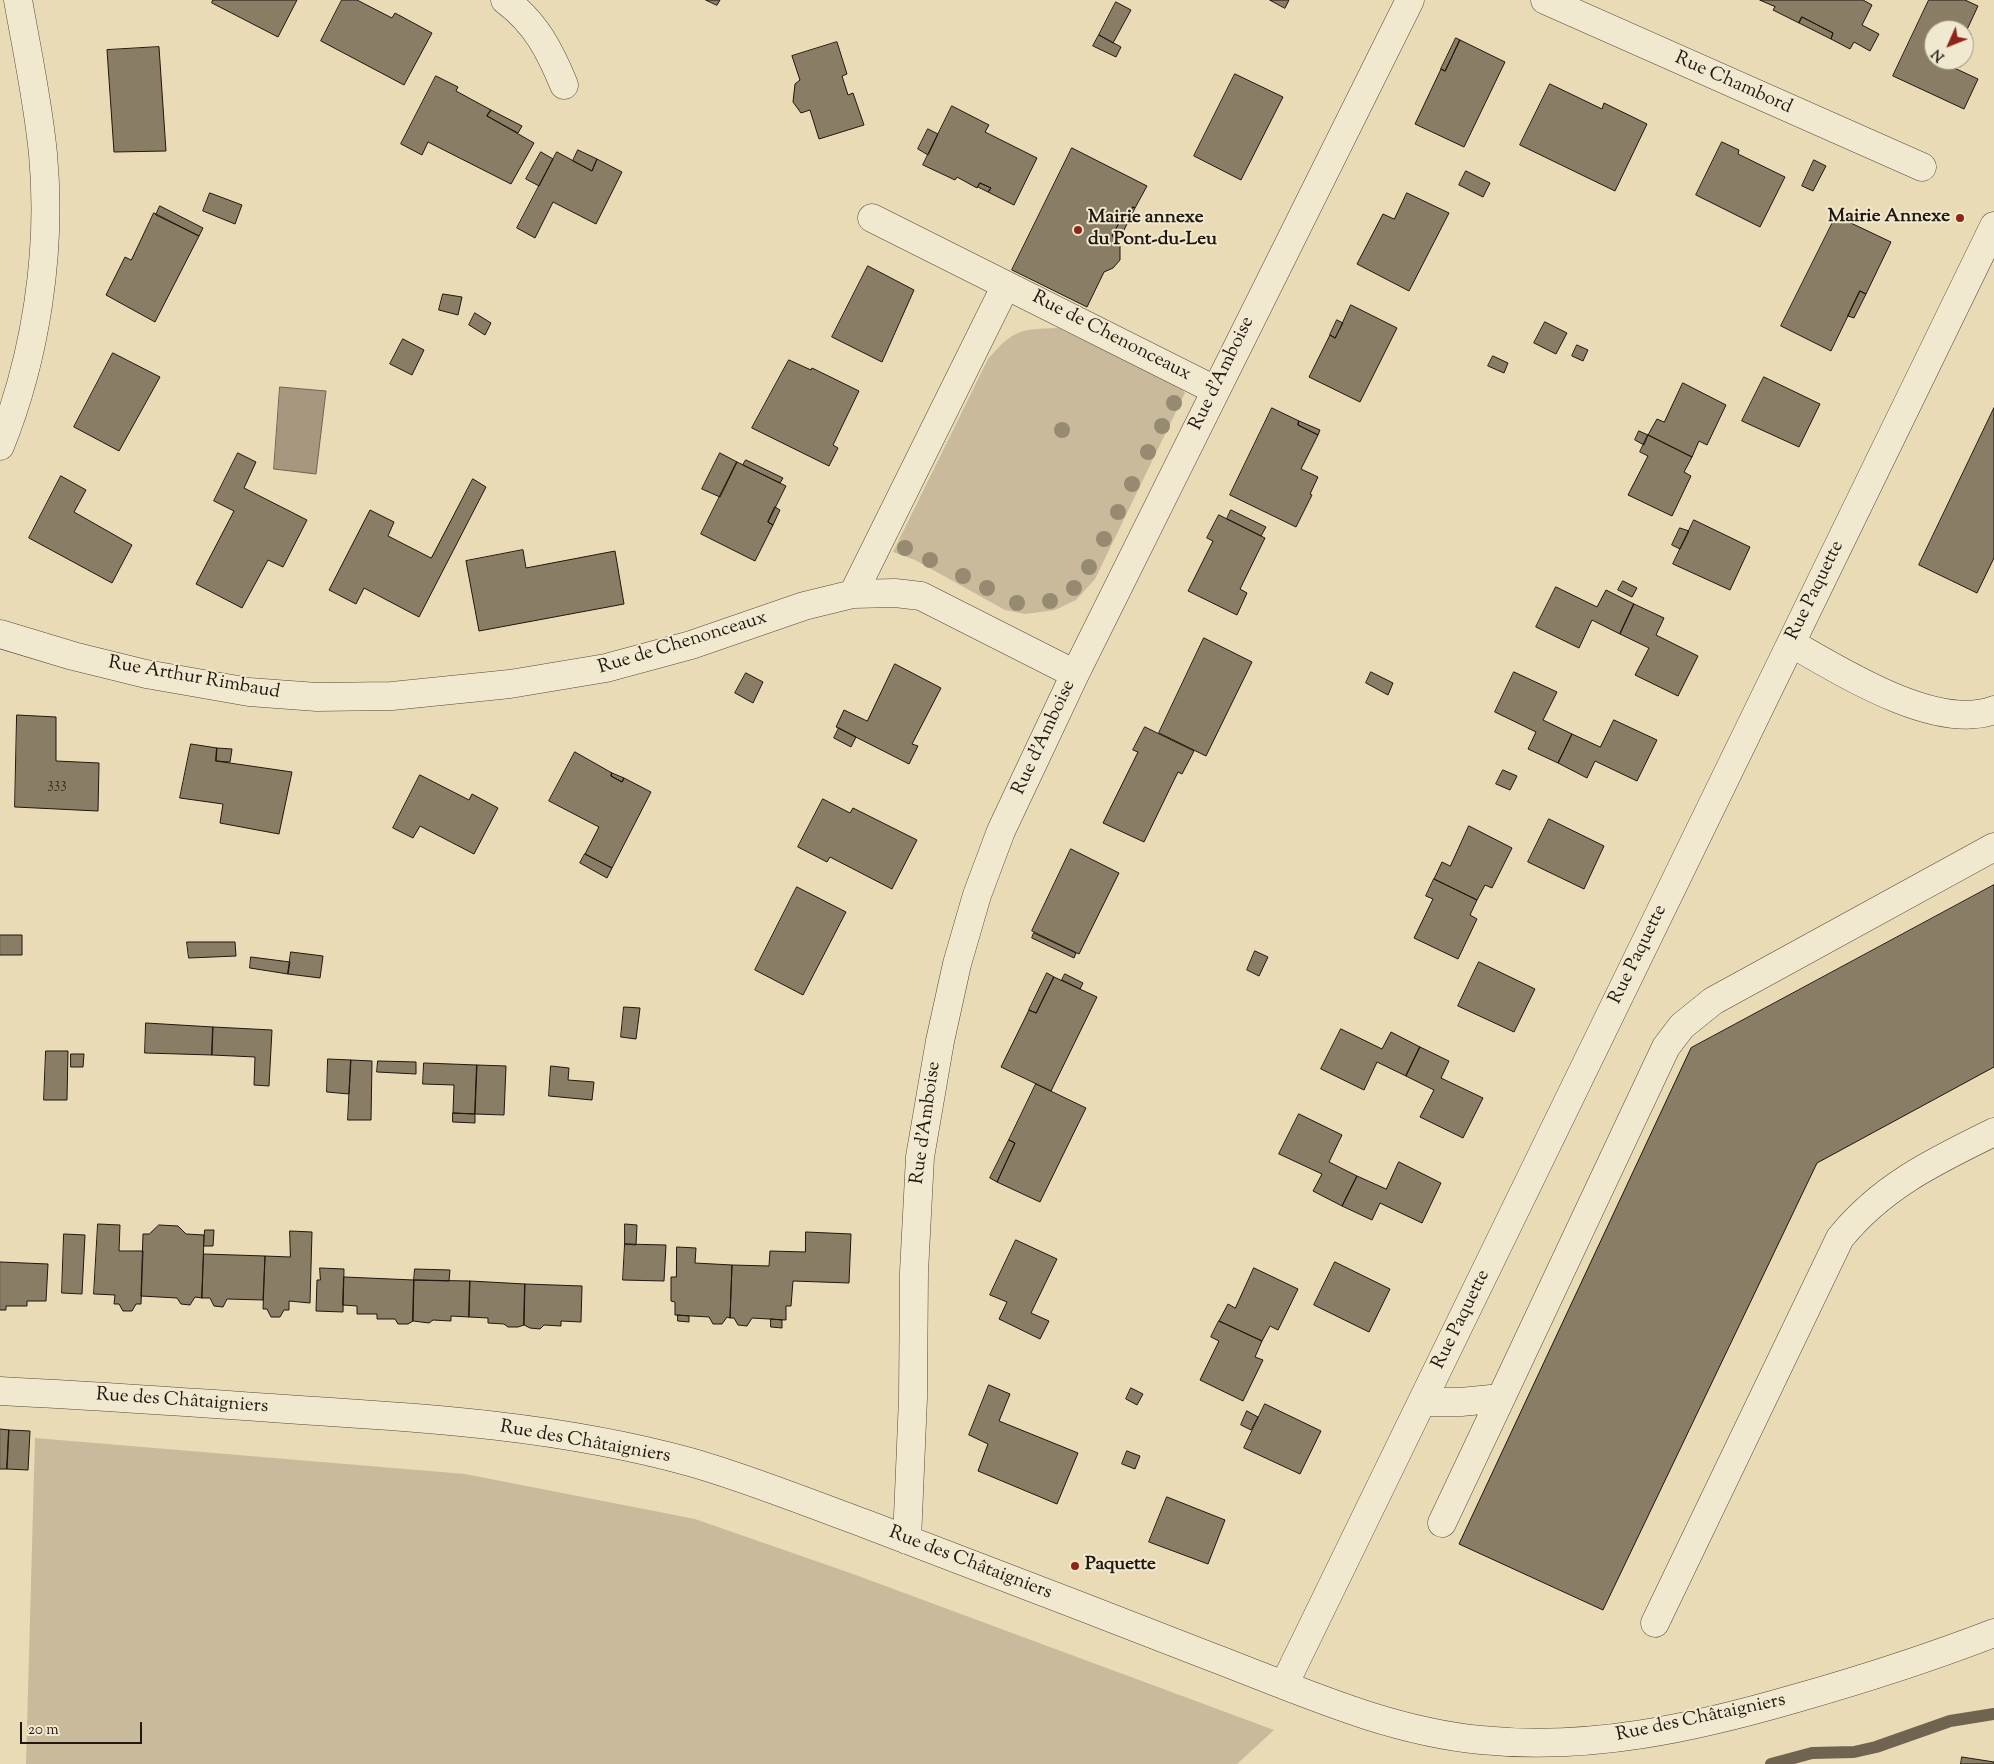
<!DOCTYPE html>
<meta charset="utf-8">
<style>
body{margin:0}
#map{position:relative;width:1994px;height:1764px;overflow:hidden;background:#eadbb7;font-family:"Sorts Mill Goudy",serif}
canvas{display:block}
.north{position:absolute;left:1924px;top:20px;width:50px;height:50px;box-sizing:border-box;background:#f1e8d0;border:1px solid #9d9482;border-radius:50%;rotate:226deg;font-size:14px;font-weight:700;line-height:20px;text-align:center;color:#20170e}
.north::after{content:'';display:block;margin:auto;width:18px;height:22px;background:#8f2418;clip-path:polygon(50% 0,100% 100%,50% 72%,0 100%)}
.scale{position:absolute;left:20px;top:1722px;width:122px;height:22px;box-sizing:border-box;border:2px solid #20170e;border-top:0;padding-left:6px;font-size:15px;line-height:18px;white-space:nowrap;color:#20170e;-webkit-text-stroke:4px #f1e8d0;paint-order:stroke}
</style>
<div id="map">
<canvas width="1994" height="1764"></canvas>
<div class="north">N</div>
<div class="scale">20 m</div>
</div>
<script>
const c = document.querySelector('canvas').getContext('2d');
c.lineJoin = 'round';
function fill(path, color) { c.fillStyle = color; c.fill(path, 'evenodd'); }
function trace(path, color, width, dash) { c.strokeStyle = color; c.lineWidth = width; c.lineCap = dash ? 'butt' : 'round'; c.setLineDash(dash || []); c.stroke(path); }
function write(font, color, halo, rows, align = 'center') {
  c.font = font + ' "Sorts Mill Goudy",serif'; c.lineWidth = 4; c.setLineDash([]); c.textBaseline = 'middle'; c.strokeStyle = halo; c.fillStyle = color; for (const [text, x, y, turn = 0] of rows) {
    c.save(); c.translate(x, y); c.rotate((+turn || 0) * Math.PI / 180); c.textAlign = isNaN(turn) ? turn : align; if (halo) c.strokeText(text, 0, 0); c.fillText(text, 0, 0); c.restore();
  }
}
const green = new Path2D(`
 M1058,328L1180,387L1185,393L1095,579L1076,600L1055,610L1025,614L1005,610L915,560L893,552L988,359C1013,330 1020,329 1058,328Z
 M35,1438L465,1474L695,1519L853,1574L1274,1730L1237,1764H26Z`);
const water = new Path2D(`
 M280,387L326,391L316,474L274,469Z`);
const stream = new Path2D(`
 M1771,1764L1812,1753L1854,1752L1876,1747L1950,1721L1994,1714`);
const building = new Path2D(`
 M213,0H297L278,37L212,3Z
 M342,0H357L392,18L395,13L432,33L404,85L321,41Z
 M706,0H720L717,5Z
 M1270,0H1289L1285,8Z
 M1760,0H1863L1872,5L1862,25L1879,34L1870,51L1854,42L1850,49L1831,39L1833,33L1802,17L1799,23L1773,10L1775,7Z
 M1929,0H1965L1978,6L1964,36V30H1934V60H1953L1950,66L1978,79L1964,109L1893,76Z
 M1116,2L1131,10L1113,43L1099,35Z
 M1802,17L1833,33L1831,39L1799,23Z
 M1099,35L1121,47L1116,57L1093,46Z
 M1456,38L1460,40L1445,71L1441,69Z
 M1460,40L1505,62L1464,147L1415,124L1441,69L1445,71Z
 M837,42L847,74L842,76L848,95L853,93L864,125L819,139L810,110L801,113L793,102L795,84L800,80L792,56Z
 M159,47L166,151L114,152L107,50Z
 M1235,74L1283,97L1241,180L1194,156Z
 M436,76L458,87L456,91L491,110L487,116L534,143L511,184L428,142L422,155L401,144Z
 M1550,84L1602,109L1604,103L1647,124L1615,191L1520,145Z
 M952,106L989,125L985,132L1037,158L1014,205L988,192L991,188L980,183L977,188L957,177L955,180L923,165Z
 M491,110L522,126L518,133L487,116Z
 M928,129L938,134L928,155L918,149Z
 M1722,142L1739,150L1738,154L1785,177L1760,227L1696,195Z
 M1072,148L1147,186L1135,208L1133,207L1124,223L1120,221L1112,236L1116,238L1120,246V260L1113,268L1104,272L1087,307L1012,270Z
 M578,150L597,159L592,171L573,161Z
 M541,152L553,159L539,186L526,179Z
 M557,152L592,171L597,159L622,172L596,224L553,202L535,238L517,228Z
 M1814,160L1826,166L1813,191L1802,186Z
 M1466,171L1490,183L1483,197L1459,185Z
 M980,183L991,188L988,192L978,187Z
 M210,193L242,205L235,224L203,211Z
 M1407,193L1449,213L1409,291L1357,264L1383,214L1394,219Z
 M160,206L203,228L199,236L156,215Z
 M1133,207L1135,208L1118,242L1112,236L1120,221L1124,223Z
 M154,213L199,236L155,322L106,295L125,257L131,260Z
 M1836,216L1891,242L1866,294L1860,291L1831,351L1781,326Z
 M868,266L914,290L882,362L832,337Z
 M1860,291L1866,294L1854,318L1848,316Z
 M443,294L462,297L458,315L439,310Z
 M1351,305L1397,328L1360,402L1309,377L1330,335L1335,338Z
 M475,313L491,323L485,335L469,325Z
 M1337,320L1343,323L1335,338L1330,335Z
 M1545,322L1567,333L1556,354L1534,343Z
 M403,339L424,350L412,375L390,364Z
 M1577,345L1588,350L1583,361L1572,356Z
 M113,353L160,377L119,451L74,427Z
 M1493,356L1508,363L1504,373L1488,366Z
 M789,360L811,370L812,368L859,391L833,445L838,448L829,466L752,428Z
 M1764,377L1820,404L1799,447L1742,421Z
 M1683,383L1726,405L1707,445L1699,441L1692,457L1648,435L1657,419L1664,422Z
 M1272,408L1299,421L1298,425L1318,435L1301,469L1318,477L1310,494L1312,495L1296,527L1230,495Z
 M1994,408V558L1977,593L1919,565Z
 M1299,421L1320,430L1318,435L1298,425Z
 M1639,431L1648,435L1644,445L1635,440Z
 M1648,435L1692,457L1684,472L1691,476L1672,516L1628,495L1648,456L1640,452Z
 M238,453L256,462L244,488L307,520L283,567L268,560L242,608L196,584L234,511L214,501Z
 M720,453L737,462L720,497L702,489Z
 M746,460L783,478L780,483L743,465Z
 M737,462L786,486L768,522L773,525L755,561L701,534Z
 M61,476L86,490L74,512L132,545L112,583L29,538Z
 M473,479L486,487L419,617L364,588L356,604L329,590L370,510L394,522L388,536L431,558Z
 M775,507L780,510L773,525L768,522Z
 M1231,510L1266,527L1261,536L1227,519Z
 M1219,515L1265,538L1240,589L1247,593L1237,615L1188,591L1213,541L1207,538Z
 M1694,520L1750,547L1730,590L1673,564Z
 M1680,528L1689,531L1680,549L1672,545Z
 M523,550L526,568L615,551L624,604L479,631L466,561Z
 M1623,581L1637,588L1632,597L1618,590Z
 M1556,587L1597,607L1606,590L1634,604L1620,634L1592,620L1579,648L1536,627Z
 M1634,604L1664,618L1656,635L1698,656L1678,696L1635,675L1649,648L1620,634Z
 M1204,638L1252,662L1206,756L1159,733Z
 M895,664L941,688L912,744L918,746L909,764L836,727L844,710L867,721Z
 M1371,672L1393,683L1388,695L1366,683Z
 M1514,672L1557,692L1543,720L1572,734L1558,763L1528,749L1536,732L1495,712Z
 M746,673L763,682L753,703L735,693Z
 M17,715L56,717V761L99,763L98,811L15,807Z
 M1614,720L1657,740L1637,781L1595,761L1587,778L1558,763L1572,734L1600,747Z
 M1145,727L1194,751L1182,774L1178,772L1144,842L1103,823L1138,752L1133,750Z
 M839,728L856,737L851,747L834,738Z
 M191,744L217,748L216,761L292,772L279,834L220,823L223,804L180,798Z
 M217,748L232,749L230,762L216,761Z
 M575,752L612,773L611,776L622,782L624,778L651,792L612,868L585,854L599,827L549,801Z
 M1503,770L1517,776L1510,790L1496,784Z
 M612,773L624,778L622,782L611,776Z
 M420,775L469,800L472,794L498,808L474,854L420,826L413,838L393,828Z
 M823,799L850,813L853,808L917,840L892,889L830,857L827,862L798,847Z
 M1549,819L1604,846L1584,889L1528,862Z
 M1469,826L1512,848L1492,888L1485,885L1477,900L1434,879L1442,862L1450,866Z
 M1071,849L1119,873L1079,954L1032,931Z
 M585,854L612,868L607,878L580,863Z
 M1434,879L1477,900L1470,915L1477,919L1458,959L1414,938L1433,899L1426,896Z
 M1994,885V1067L1817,1163L1603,1610L1459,1544L1691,1048Z
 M797,887L846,912L803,995L755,970Z
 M1034,933L1076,953L1074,958L1032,938Z
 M0,935H22V955H0Z
 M187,942H235L236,956L189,958Z
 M1255,951L1268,957L1259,976L1247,970Z
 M291,952L323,956L320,978L288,974Z
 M251,957L290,962L288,974L250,968Z
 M1479,962L1535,989L1514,1032L1458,1006Z
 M1047,973L1054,977L1036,1013L1029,1010Z
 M1065,974L1083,983L1080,989L1062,980Z
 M1054,977L1097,997L1051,1091L1001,1067L1029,1010L1036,1013Z
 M624,1007L640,1008L636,1039L621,1037Z
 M146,1023L213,1027L212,1055L145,1053Z
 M213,1027L272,1030L269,1086L254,1085L255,1057L212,1055Z
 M1341,1029L1382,1049L1391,1032L1420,1047L1406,1076L1377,1062L1364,1090L1321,1069Z
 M1420,1047L1449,1061L1441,1078L1483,1098L1463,1138L1420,1117L1434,1090L1406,1076Z
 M46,1051H68L67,1100H44Z
 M71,1054H84L83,1067H71Z
 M328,1059L351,1060L349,1094L327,1092Z
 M351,1060L372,1061L371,1120H348Z
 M378,1061L416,1062V1074L377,1072Z
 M424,1063L477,1065L475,1114L453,1113L454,1085L423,1084Z
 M477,1065L506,1066L504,1115L475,1114Z
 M551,1066L569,1068L568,1080L594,1082L592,1100L549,1096Z
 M1036,1084L1086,1108L1040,1202L997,1182L1015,1143L1009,1140Z
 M453,1113L475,1114V1123L453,1122Z
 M1299,1114L1342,1135L1329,1162L1357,1176L1342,1206L1313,1191L1322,1174L1279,1154Z
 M1009,1140L1015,1143L997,1182L990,1178Z
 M1399,1162L1441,1183L1422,1223L1380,1203L1372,1220L1342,1206L1357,1176L1386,1189Z
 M98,1224L120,1225L119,1251H143L141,1304H136L132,1311H123L119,1304H114L115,1295L94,1294Z
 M625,1224L637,1225L636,1245L625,1244Z
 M159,1225L178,1226L186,1234L204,1235L202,1298L195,1297L190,1305L181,1304L177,1298L141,1296L143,1234H149Z
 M205,1230H214L213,1246H204Z
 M290,1231L312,1232L310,1303L289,1301V1310H284L280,1317H271L267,1309H263L265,1256L290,1257Z
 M806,1232L851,1234L849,1283L793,1281L791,1306H786V1320L752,1318L747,1326L738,1325L734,1318H730L732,1265L769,1266L770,1251L805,1252Z
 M64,1234L85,1235L82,1294L62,1293Z
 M1016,1240L1057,1259L1031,1313L1049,1321L1040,1339L999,1319L1007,1302L990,1295Z
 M625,1244L666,1245L664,1281L623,1280Z
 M677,1247L696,1248L695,1263L732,1265L730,1318L727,1317L722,1324H713L709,1317L675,1315V1302L671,1301V1277H676Z
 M204,1254L265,1256L263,1300L227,1299L223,1307L214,1306L210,1298H202Z
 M0,1262L48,1264L46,1301H27V1306H6V1310H0Z
 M1335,1262L1390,1289L1369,1332L1314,1305Z
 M320,1268L344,1269L343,1312L316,1311L317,1280H320Z
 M1254,1268L1298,1289L1278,1330L1270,1326L1262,1341L1219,1321L1228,1304L1235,1308Z
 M415,1269L450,1270L449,1281L414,1280Z
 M344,1277L414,1280L413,1321L408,1324H398L395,1319H377V1314H357V1306L343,1305Z
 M414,1280L470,1281L469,1317L451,1316V1321L433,1320L429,1323L413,1321Z
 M470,1281L525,1284L524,1325L518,1327H508L504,1324L488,1323V1318L469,1317Z
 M525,1284L582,1286L581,1322L561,1321V1326L544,1325L540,1329L530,1328L524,1325Z
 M678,1315L689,1316V1322L678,1321Z
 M771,1319L782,1320V1328L771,1327Z
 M1219,1321L1262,1341L1255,1357L1263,1360L1243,1401L1200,1380L1219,1341L1211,1337Z
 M989,1385L1010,1394L999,1421L1078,1453L1057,1504L978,1471L988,1444L969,1435Z
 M1131,1388L1143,1394L1137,1405L1126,1399Z
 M1265,1404L1321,1431L1300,1474L1244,1448Z
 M1247,1411L1258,1417L1251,1430L1241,1425Z
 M0,1429L9,1430L7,1469H0Z
 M9,1430L30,1431L28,1470L7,1469Z
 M1127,1451L1140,1456L1135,1469L1122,1464Z
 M1167,1497L1225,1520L1208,1564L1149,1542Z
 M1962,1757L1994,1762V1764H1961Z`);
const minor = new Path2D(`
 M505,0C536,23 550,51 564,85
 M1545,0L1922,167
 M872,218L1215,390
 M0,446C36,357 52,250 43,154C38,102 27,51 18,0
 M853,594L1006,285
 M0,634L73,656L146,674L249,692L317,697L392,696L510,684L606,668L691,645L804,606L853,594L895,593L921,596L1075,674
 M1791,643C1840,671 1936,732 1994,710
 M0,1391C100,1396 200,1403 300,1410C431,1418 563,1427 690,1462C750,1479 808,1503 866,1524C983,1568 1098,1613 1214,1658C1301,1691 1387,1731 1481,1740C1589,1751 1694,1728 1797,1698C1864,1679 1929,1658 1994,1633
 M1422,1402H1461L1501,1398L1666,1047L1682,1026L1713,1001L1994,847
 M1442,1523L1501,1398
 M907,1540L913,1398L914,1272L920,1157L940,1041L957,964L977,895L1001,831L1075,674L1410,0
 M1655,1623L1840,1238C1882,1186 1935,1161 1994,1132
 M1284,1685L1994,226`);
const trees = [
 [1174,403],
 [1162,426],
 [1062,430],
 [1148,452],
 [1132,484],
 [1118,512],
 [1104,539],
 [905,548],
 [930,560],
 [1089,567],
 [963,576],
 [987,588],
 [1074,588],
 [1050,601],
 [1017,603]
];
const markers = [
 [1960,218,5,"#8f2418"],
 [1078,230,5,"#8f2418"],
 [1075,1566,5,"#8f2418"]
];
const numberNames = [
 ["333",57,785]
];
const streetNames = [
 ["Rue Chambord",1733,84,24],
 ["Rue de Chenonceaux",1111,337,27],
 ["Rue d'Amboise",1223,374,-64],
 ["Rue Paquette",1816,591,-64],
 ["Rue de Chenonceaux",683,644,-17],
 ["Rue Arthur Rimbaud",194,679,10],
 ["Rue d'Amboise",1045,738,-65],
 ["Rue Paquette",1639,955,-64],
 ["Rue d'Amboise",927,1123,-82],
 ["Rue Paquette",1462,1320,-64],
 ["Rue des Châtaigniers",182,1402,4],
 ["Rue des Châtaigniers",585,1443,10],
 ["Rue des Châtaigniers",970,1564,21],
 ["Rue des Châtaigniers",1701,1719,-12]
];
const poiNames = [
 ["Mairie Annexe",1950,218,"right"],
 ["Mairie annexe",1088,219],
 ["du Pont-du-Leu",1088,241],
 ["Paquette",1085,1566]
];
fill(green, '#c8ba9a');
fill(water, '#a5987e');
trace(water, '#706451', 1);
trace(stream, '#706451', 12);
fill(building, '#897d66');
trace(building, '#20170e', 1);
trace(minor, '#524838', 29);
trace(minor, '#f1e8d0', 28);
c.fillStyle = '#968a71';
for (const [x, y] of trees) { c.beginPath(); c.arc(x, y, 8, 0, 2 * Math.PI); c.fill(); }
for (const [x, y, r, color] of markers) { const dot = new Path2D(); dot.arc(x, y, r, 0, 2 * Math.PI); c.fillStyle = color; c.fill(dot); trace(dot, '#f1e8d0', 2); }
write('16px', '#3a3024', null, numberNames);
write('19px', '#20170e', '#f1e8d0', streetNames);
write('bold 19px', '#20170e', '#f1e8d0', poiNames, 'left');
</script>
